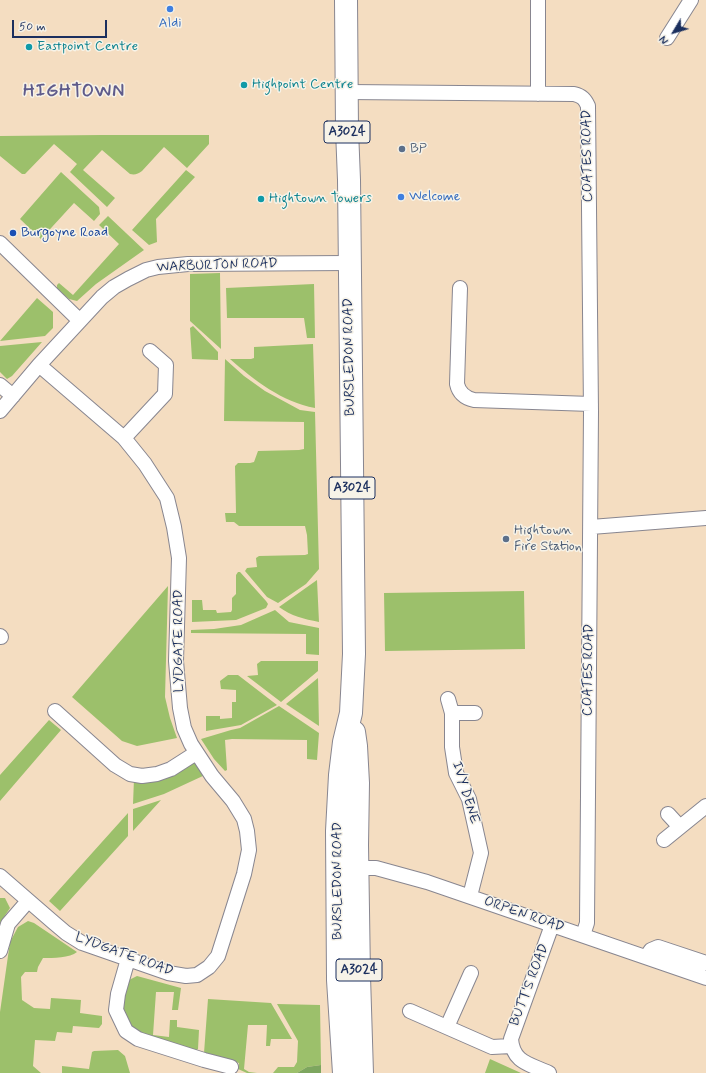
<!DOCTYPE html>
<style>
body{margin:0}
#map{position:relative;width:706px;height:1073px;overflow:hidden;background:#f4ddc1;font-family:Mynerve,sans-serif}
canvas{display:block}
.north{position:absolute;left:654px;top:12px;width:40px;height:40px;-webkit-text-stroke:3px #f7f3e8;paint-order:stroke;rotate:232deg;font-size:11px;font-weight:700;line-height:16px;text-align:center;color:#1b2f5e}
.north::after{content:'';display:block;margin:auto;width:14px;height:18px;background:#1b2f5e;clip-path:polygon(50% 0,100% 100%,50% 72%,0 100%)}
.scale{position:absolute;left:12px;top:20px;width:95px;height:18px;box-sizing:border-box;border:2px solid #1b2f5e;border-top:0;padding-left:5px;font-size:12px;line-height:14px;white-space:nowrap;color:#1b2f5e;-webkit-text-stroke:3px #f7f3e8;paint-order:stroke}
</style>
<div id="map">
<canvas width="706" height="1073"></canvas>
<div class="north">N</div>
<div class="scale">50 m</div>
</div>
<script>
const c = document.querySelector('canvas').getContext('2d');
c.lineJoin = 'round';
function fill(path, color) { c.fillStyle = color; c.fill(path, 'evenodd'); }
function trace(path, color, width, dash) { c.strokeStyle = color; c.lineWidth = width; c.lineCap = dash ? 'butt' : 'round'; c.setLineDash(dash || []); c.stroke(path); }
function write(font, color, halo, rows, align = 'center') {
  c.font = font + ' Mynerve,sans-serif'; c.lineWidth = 3; c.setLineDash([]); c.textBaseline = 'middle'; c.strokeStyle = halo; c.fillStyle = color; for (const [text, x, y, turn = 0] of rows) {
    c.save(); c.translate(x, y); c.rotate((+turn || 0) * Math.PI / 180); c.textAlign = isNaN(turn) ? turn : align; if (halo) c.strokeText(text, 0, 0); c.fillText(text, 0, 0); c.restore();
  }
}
const green = new Path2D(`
 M101,135H209V144L187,168L164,147L142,171C138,174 135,175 130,174L102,150L83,170L115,198L107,207L70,172L77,164L54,144L25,174H22L0,156V136Z
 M186,170L195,177L156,219L157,242L149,245L132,230Z
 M61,172L99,207L100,214L94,221L74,203L41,239L20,219Z
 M108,216L144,250L96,284L77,301L69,299L57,289V285L59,283L73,295L119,244L99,225Z
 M220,273L221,349L190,321V274Z
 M314,284L315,338H307L304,318H227L226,288Z
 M37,298L53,312V328L45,336L0,341Z
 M193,326L218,352V360L192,359L190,328Z
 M42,342L12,376L7,379L0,372V346Z
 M313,344L315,408C282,402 254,380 230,359H251L254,358V347Z
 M225,359L244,376L265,391L300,410L315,412L319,569L306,584L278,603L267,597L245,571L247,568L257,567L256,558L259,556L305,555L308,554L307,535L305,526H239L234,522H226L225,513H236L235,466L238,463H250L254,462L258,451L299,450L304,449V422L224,421Z
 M238,572H240L266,601L268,604L266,608L236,620L192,622V600H202L203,610H216L217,613L231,612L232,610V598L236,594V575Z
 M317,580L319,622C304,619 291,616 279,607Z
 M168,586L165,697L170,718L177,738L137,746L122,741L72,697Z
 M524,591L525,649L385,651L384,593Z
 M275,610L289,622L319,628V655L306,654V634L191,633V630L214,629L241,625Z
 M261,661H318V671L281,702L247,676L258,675L257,664Z
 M228,675H238L277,705L241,725L206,731V716H220V719L232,718V702H236V690L221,689L220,681Z
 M318,678L319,726L286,704Z
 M279,706L319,733L317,760L307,759V740L232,739L225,740L227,770L225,771L214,759L201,739L231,730L240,728Z
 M49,720L61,730L0,801V775Z
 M193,761L205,775L164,794L133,804L134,779Z
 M161,800L133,831V809Z
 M128,813V836L60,911L49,901Z
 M0,898H5L10,908L0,923Z
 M28,921L34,923L77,952C70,958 53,958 43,958L38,967L37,972H25L21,977L22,1000L34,1008L50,1009L51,998L81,1000L80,1013L102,1016V1024L99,1028L73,1026L72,1033L57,1032L55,1041L35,1040L33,1066L41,1073H0V1012L10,942L18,927Z
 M137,976L181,988L178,1010H172L174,992H156L153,1035L169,1037L170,1020H177V1027L199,1030L198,1049L193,1053L139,1038L120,1012L129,980Z
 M208,999L271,1003L292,1039H271L270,1046H266L267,1025H248L244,1069L249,1072L257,1073H247L238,1069L239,1063L204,1053Z
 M277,1004L320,1005L321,1065L307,1067L297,1073H273L278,1067H294L297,1062L298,1041Z
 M118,1050L125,1056L130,1073H62V1066L89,1069L92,1052L94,1051Z
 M490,1059L521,1073H485Z`);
const forest = new Path2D(`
 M321,1065V1073H297L307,1067Z`);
const street = new Path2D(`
 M538,0V94
 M667,38L691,0
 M347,92L574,94C582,96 585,99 588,106L591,412L587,923L583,935
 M0,243L79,320
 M460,288L457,384C459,393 465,398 474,400L591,404
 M0,385L13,396
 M0,411L39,365L102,297L114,287L128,279L146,270L158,267L188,264L349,263
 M124,438L165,394L166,365L150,351
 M591,527L706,518
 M0,636L1,637
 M448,699L452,713V747L456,773L469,799L481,853L470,896
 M55,711L115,765L130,774L142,776L157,774L171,769L196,753
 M452,713H475
 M668,814L680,827
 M664,840L706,806
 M350,868H376L427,882L706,978
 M0,876L53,922L66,933L82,943L168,973L186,976L197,975L209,967L218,956L244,874L249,850L247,831L244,819L233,801L212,776L191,744L184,728L180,708L176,661L179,558L174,527L167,498L145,464L124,438L39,365
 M0,951L8,924L28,901
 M646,957L651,950L658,947L706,963
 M128,959L118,994L116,1010L126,1031L138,1039L204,1060L231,1067
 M410,1011L492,1047L511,1046
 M447,1027L471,973
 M549,1073C530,1064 513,1063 511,1039L552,925`);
const primary = new Path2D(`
 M354,732L356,746L358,783L357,845L359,976L362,1073
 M344,1073L338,980L337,831L340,775L344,742L351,713L354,654L349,180L347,130L346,0`);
const markers = [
 [170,9,4,"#3f7fe0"],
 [29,47,4,"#0f9aa8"],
 [244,85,4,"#0f9aa8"],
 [402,149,4,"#5c6f8a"],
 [401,197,4,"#3f7fe0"],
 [261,199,4,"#0f9aa8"],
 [13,233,4,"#1a4fb4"],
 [506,539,4,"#5c6f8a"]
];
const shields = [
 [347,132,46],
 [352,488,46],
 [359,970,46]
];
const shieldNames = [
 ["A3024",347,132],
 ["A3024",352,488],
 ["A3024",359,970]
];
const shopNames = [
 ["Aldi",170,24],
 ["Welcome",409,197,"left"]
];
const cultureNames = [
 ["Eastpoint Centre",37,47],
 ["Highpoint Centre",252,85],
 ["Hightown Towers",269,199]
];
const serviceNames = [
 ["BP",410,149],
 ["Hightown",514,531],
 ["Fire Station",514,547]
];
const streetNames = [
 ["COATES ROAD",588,156,-91],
 ["WARBURTON ROAD",217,266,-2],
 ["BURSLEDON ROAD",350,357,-91],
 ["LYDGATE ROAD",179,641,-90],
 ["COATES ROAD",589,670,-89],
 ["IVY DENE",465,793,73],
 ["BURSLEDON ROAD",338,881,-90],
 ["ORPEN ROAD",524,915,19],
 ["LYDGATE ROAD",124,955,20],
 ["BUTT'S ROAD",530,985,-69]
];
const transitNames = [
 ["Burgoyne Road",21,233]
];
const districtNames = [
 ["HIGHTOWN",74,92]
];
fill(green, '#9cc06b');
fill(forest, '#7da65f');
trace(street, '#888690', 16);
trace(primary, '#888690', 24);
trace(street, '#fff', 14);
trace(primary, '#fff', 22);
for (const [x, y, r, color] of markers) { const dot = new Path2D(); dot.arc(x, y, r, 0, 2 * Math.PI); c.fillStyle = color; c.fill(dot); trace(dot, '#f7f3e8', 1.5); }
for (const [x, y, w] of shields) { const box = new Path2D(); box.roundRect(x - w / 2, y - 11, w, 22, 3); c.fillStyle = '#f7f3e8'; c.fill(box); trace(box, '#1b2f5e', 1); }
write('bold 13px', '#1b2f5e', null, shieldNames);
write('14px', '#366cbe', '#f7f3e8', shopNames);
write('14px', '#0d838f', '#f7f3e8', cultureNames, 'left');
write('14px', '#4e5e75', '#f7f3e8', serviceNames, 'left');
write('14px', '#1b2f5e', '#f7f3e8', streetNames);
write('14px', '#164399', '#f7f3e8', transitNames, 'left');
c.letterSpacing = '1px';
write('bold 18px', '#5f5b8b', '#f7f3e8', districtNames);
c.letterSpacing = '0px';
</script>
